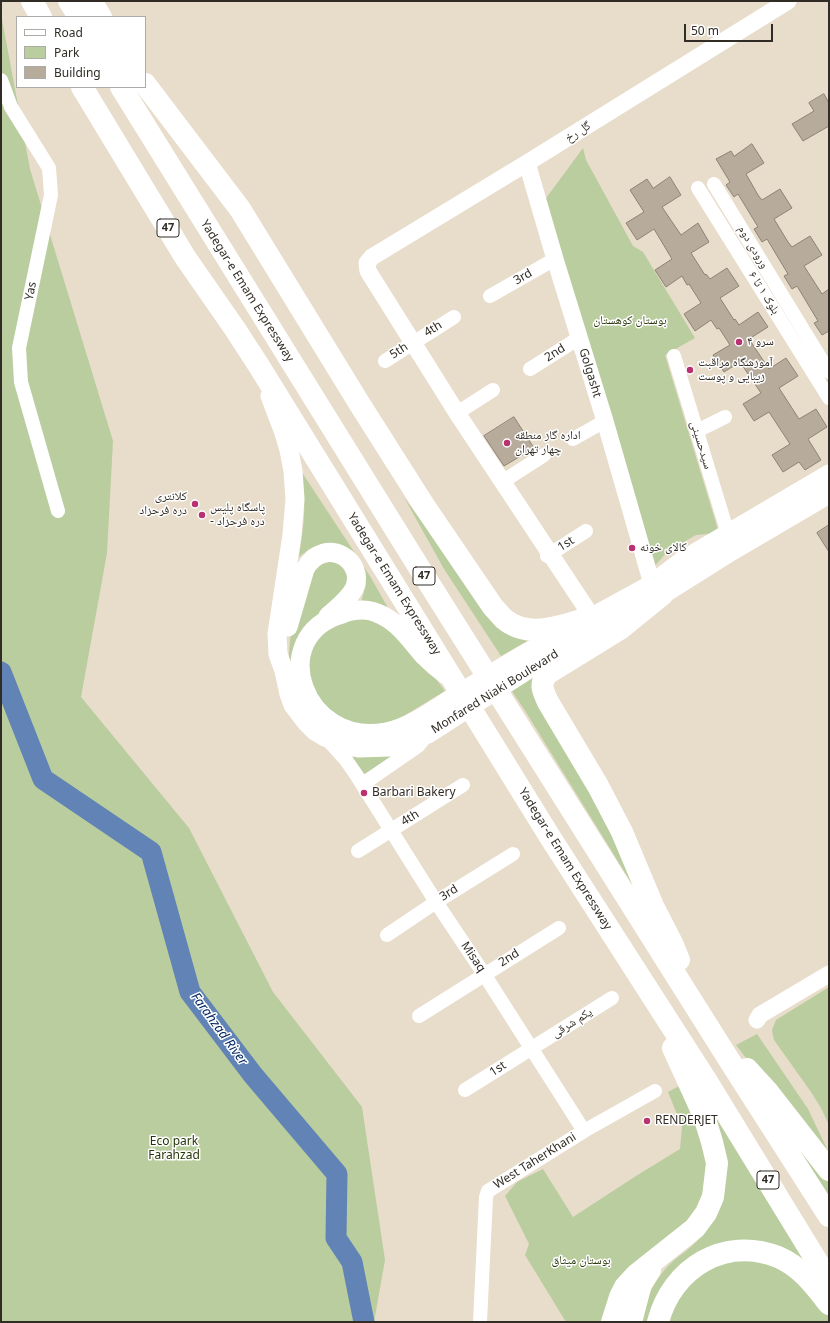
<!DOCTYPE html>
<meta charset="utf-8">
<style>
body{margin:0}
#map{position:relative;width:830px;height:1323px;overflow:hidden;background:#e8dccb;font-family:"Noto Sans",sans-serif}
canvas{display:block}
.frame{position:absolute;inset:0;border:2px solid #312c25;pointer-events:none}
.legend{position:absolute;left:16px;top:16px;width:130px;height:72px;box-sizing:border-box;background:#fff;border:1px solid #adaba8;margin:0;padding:5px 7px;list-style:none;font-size:12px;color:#312c25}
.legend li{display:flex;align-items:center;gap:8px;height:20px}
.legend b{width:20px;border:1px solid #adaba8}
.scale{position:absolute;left:684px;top:24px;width:89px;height:18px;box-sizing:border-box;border:2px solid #312c25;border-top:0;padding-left:5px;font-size:12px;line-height:14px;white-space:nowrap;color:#312c25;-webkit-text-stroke:3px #fff;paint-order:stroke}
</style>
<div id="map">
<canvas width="830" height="1323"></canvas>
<div class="frame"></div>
<ul class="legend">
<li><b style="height:5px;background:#fff"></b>Road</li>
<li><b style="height:11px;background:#bacd9e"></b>Park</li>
<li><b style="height:11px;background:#b7ac9b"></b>Building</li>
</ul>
<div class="scale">50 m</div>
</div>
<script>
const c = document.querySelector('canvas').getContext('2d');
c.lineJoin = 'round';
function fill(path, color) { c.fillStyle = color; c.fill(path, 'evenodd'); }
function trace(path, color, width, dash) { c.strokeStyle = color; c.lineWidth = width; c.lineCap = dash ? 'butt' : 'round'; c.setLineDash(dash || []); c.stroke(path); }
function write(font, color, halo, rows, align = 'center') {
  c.font = font + ' "Noto Sans","Noto Naskh Arabic",sans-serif'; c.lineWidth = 3; c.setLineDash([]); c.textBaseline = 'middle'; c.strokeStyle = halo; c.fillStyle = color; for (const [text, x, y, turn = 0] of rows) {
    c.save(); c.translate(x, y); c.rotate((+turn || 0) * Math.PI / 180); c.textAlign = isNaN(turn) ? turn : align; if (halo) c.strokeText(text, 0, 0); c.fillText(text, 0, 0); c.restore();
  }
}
const green = new Path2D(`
 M1,14L30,169L113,441L107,553L81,697L189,828L273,992L362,1107L385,1260L374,1322H1Z
 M583,148L586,160L633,246L643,252L695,338L665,355L719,533L696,535L668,551L654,567L544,201Z
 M301,471L370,576L388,608L361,602L366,585V576L318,546L309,549L299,557C304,524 307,504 301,471Z
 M405,499L453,562L502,630L527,641L501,656L444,569Z
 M337,559L351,581L295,664L288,663L291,631L308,569Z
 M348,616L381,619L421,659L445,691L397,720L367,728L336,719L313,694L306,664L316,637Z
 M550,663L541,675L669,944L524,709L509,687Z
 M398,753L364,774L352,757Z
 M829,987V1125L821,1108L811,1092L774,1040L772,1030L776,1020Z
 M757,1034L808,1109L829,1153L769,1088L736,1045Z
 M691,1074L829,1294L803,1268L720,1248L652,1322H639C647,1298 653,1281 671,1263C680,1255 691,1248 699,1239C707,1230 712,1217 718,1207Z
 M681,1085L691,1108L707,1162L700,1210L604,1322H566L525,1255L529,1244L505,1196L517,1182L543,1169L573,1217L636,1176L680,1149L682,1127L668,1092Z
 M765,1095L829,1177V1198Z
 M752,1257L790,1271L829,1314V1322H664L674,1295L710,1263Z`);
const river = new Path2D(`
 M1,672L43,779L151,852L190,992L253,1075L337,1174L336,1238L352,1262L364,1322`);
const building = new Path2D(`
 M824,94L829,103V126L803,141L792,124L814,111L809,103Z
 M752,144L764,163L746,174L758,195L762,200L780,189L792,208L774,219L788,242L792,247L810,236L822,255L804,266L822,294L829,289V331L822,335L814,323L818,321L797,286L792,289L784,276L788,274L767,239L762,242L754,229L758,227L738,194L734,197L726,185L730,182L716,159L731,151L734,156Z
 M670,177L681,195L662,207L681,235L698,223L709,242L691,253L705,275L706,274L710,279L727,268L739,286L720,298L734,320L735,319L739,325L758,312L768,327L749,339L769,369L786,358L798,376L779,388L799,419L816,409L827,427L808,439L821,460L805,470L799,462L783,472L772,455L790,444L769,412L754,421L743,404L761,393L740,362L724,372L713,355L730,345L719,328L717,329L711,320L695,331L684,314L701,303L689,284L687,285L682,276L666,287L655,270L672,259L654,229L637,240L626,223L644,212L630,190L647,179L653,188Z
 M514,417L534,448L504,466L484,436Z
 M829,525V552L817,533Z`);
const minor = new Path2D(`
 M1,80L11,107L49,168L51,195L19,348L21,382L58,511
 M714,184L829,372
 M698,188L829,398
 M490,296L555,259
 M674,356L728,534
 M385,361L454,317
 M530,369L579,338
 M457,413L493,390
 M697,431L725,417
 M573,439L605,421
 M502,482L544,455
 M547,556L586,531
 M328,740L346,760L357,776L436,902L484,974L584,1131
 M363,784L418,746L427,735
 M358,851L463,785
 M387,935L436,902L513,854
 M419,1016L559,928
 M465,1090L612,998
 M480,1322L486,1197L488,1191L584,1131L655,1091`);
const tertiary = new Path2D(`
 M527,163L555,259L605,421L652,584
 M592,617L457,413L368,271L367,263L372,257L527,163L788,1
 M757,1020L760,1015L829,974`);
const secondary = new Path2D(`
 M270,396L284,433L289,450L293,471L295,499L292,535L277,634L278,654L284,671L289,694L293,705L306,722L315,731L325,737L342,744L359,748L389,747L428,734L529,669L597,629L662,595L732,551L829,494
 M599,613L652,584L683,560L829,474
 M288,627L305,569C325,534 367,561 354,589C348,600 337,608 328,616
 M446,675C438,669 430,662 423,655C409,639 398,621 377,613C365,608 353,610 342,614C265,636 303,748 386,732C413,727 441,704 465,690C500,668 536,647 572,628`);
const trunk = new Path2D(`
 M32,1L41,17
 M69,1L79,17
 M91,1L101,17
 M145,84L240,209L359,403L423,504L493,607C497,611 500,615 504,619C529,640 564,625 592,617
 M82,87L185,257L235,329L259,366L550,837L706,1080L829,1281
 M121,87L415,561L731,1063L829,1216
 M662,595L620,629L547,674C539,685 543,691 548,702L598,786L622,832L653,906L673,945L679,960
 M747,1069L768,1092L829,1170
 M612,1322L620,1297L625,1287L637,1274L695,1228L706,1213L713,1197L717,1163L712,1142L704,1116L673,1048
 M631,1322L641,1284L650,1270
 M658,1322C672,1268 724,1236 778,1257C800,1266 815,1286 829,1304`);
const markers = [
 [739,342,4,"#b83171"],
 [690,370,4,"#b83171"],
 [507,443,4,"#b83171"],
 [195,504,4,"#b83171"],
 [202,515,4,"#b83171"],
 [632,548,4,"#b83171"],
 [364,793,4,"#b83171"],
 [647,1121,4,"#b83171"]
];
const shields = [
 [168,228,22],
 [424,576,22],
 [768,1180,22]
];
const shieldNames = [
 ["47",168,228],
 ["47",424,576],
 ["47",768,1180]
];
const streetNames = [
 ["گل رخ",578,132,-32],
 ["ورودی دوم",753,247,59],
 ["3rd",523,277,-30],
 ["Yas",31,291,-79],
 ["Yadegar-e Emam Expressway",247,291,58],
 ["بلوک ۱ تا ۶",764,293,58],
 ["4th",433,329,-32],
 ["5th",399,351,-33],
 ["2nd",555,353,-32],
 ["Golgasht",590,373,73],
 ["سیدحسینی",701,445,73],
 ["1st",566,544,-32],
 ["Yadegar-e Emam Expressway",394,584,58],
 ["Monfared Niaki Boulevard",495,692,-32],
 ["4th",410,818,-32],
 ["Yadegar-e Emam Expressway",565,859,58],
 ["3rd",449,893,-32],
 ["Misaq",473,957,56],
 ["2nd",509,958,-32],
 ["یکم شرقی",572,1023,-32],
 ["1st",498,1069,-33],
 ["West TaherKhani",535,1161,-32]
];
const parkNames = [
 ["بوستان کوهستان",630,321],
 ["Eco park",174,1142],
 ["Farahzad",174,1156],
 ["بوستان میثاق",581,1261]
];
const poiNames = [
 ["سرو ۴",747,342],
 ["آموزشگاه مراقبت",698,363],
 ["زیبایی و پوست",698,377],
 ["اداره گاز منطقه",515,436],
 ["چهار تهران",515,450],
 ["کلانتری",187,497,"right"],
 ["دره فرحزاد",187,511,"right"],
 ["پاسگاه پلیس",210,508],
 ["- دره فرحزاد",210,522],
 ["کالای خونه",640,548],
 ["Barbari Bakery",372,793],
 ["RENDERJET",655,1121]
];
const waterNames = [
 ["Farahzad River",219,1029,54]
];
fill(green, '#bacd9e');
trace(river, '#6283b5', 21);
fill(building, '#b7ac9b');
trace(building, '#8e8373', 1);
trace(minor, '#fff', 14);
trace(tertiary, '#fff', 17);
trace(secondary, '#fff', 19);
trace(trunk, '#fff', 22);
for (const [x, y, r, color] of markers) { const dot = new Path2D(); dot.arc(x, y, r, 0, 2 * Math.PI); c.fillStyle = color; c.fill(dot); trace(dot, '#fff', 1.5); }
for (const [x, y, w] of shields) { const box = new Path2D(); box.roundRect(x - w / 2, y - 9, w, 18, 3); c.fillStyle = '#fff'; c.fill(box); trace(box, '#312c25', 1); }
write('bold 11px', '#312c25', null, shieldNames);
write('12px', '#312c25', '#fff', streetNames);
write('12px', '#273508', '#fff', parkNames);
write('12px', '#312c25', '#fff', poiNames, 'left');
write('italic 13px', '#002662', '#fff', waterNames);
</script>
